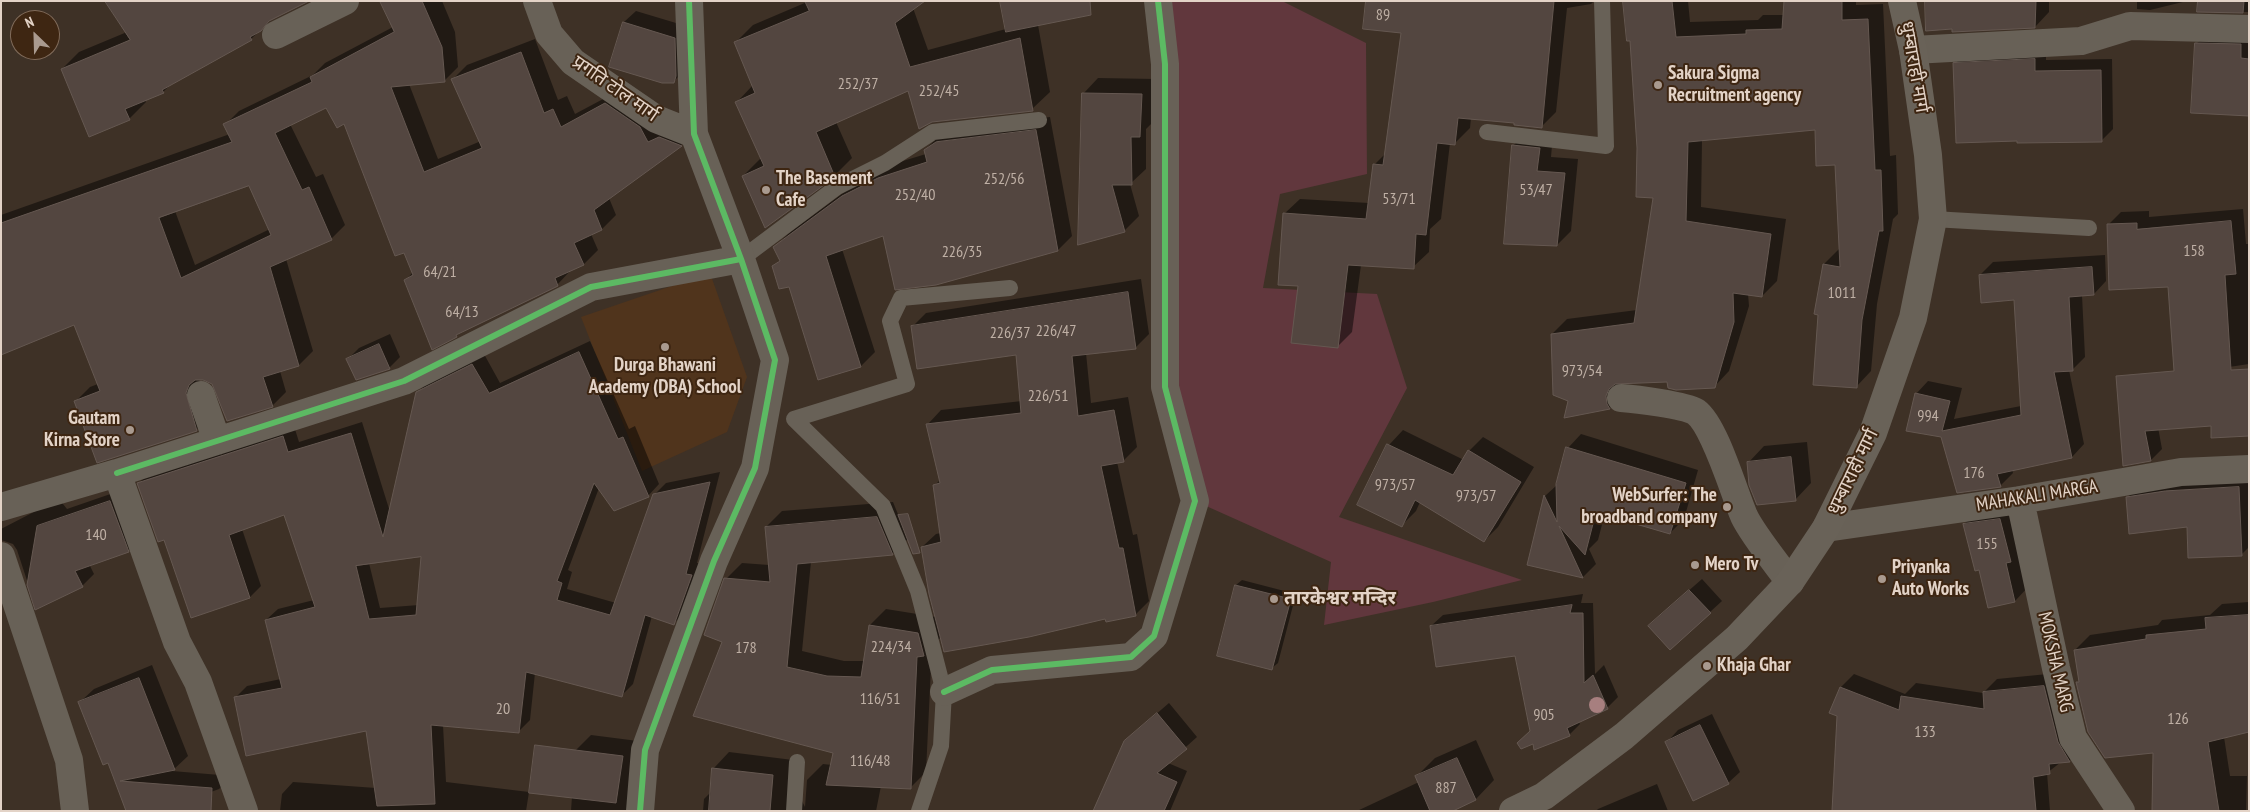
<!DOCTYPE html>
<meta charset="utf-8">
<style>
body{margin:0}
#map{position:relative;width:2250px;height:812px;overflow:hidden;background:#3e3126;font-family:"PT Sans Narrow",sans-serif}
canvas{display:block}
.frame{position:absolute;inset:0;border:2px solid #e3d3c7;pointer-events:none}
.north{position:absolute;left:10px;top:10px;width:50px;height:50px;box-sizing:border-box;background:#3e2612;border:1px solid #806b5a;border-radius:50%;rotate:336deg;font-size:14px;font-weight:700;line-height:20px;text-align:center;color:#e3d3c7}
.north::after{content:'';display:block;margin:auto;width:18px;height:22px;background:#a99a8f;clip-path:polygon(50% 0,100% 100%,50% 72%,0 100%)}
</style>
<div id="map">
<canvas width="2250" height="812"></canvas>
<div class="frame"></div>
<div class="north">N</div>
</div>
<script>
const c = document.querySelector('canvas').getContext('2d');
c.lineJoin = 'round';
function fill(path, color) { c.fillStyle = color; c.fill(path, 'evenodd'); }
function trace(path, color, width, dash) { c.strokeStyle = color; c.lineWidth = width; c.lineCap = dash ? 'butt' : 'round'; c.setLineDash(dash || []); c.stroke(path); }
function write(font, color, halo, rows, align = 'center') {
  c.font = font + ' "PT Sans Narrow","Noto Sans Devanagari",sans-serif'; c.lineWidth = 4; c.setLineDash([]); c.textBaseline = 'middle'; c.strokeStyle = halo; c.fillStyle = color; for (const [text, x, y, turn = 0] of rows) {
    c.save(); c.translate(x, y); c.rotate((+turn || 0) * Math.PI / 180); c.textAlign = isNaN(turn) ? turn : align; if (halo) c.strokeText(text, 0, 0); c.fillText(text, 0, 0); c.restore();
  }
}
const built = new Path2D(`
 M710,273L747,377L727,432L642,471L581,317Z`);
const green = new Path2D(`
 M1161,1H1282L1366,43L1367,174L1280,194L1263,288L1377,294L1407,388L1339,517L1522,580L1433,602L1324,625L1331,562L1195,501L1169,403Z`);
const shadow = new Path2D(`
 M381,1H442L455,32L458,67L444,81L409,84L438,159L481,141L453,79L467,65L535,39L558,100L567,96L575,114L620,90L694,132L681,145L609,198L616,215L602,229L591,234L598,250L584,264L571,270L557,285L460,332L456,336L406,280L413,272L345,123L327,106L290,124L316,177L323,174L345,225L331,239L286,259L313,351L299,365L280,371L286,392L272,406L199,379L210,416L196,430L76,401L90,387L98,384L75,323L1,269V215L230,134L225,125L239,111L313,75L325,63L393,27ZM250,184L270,229L195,265L175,211Z
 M1367,1H1594L1591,4L1567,8L1556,112L1541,127L1515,122L1471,118L1470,128L1454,144L1450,143L1441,219L1430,229L1429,252L1413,267L1361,265L1352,332L1337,347L1299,285L1284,214L1300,199L1369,203L1374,165L1386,153L1402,32Z
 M1624,1H1688L1690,22L1758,20L1763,15H1784L1785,1H1856V5L1883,4L1890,156L1896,155L1898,214L1893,219L1877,304L1871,371L1856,387L1820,314L1815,313L1824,264L1839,249L1837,164L1816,129L1702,140L1701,207L1786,219L1777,281L1762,296L1748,294L1749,306L1729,371L1714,387L1669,381L1621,382L1625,393L1610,408L1566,417L1570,401L1552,334L1567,319L1637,310L1654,197L1638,148L1632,40Z
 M1926,1H2049V12L2035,27L1953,28Z
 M2137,1H2187L2150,10L2137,9Z
 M2198,1H2249V12L2198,11Z
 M807,2L913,8L928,50L1006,29L1038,25L1050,92L1032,109L909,89L836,122L852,158L834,176H743L761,158L737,102L753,85L736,42L753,25Z
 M636,11L686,26L685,70L674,81L624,22Z
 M273,18L251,39L172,83L163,92L145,100L146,102L129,119L62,69L79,52L127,32Z
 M2211,30H2249V115L2196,44Z
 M2046,48V60L2112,59L2113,129L2101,141L1955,64L1966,52Z
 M1098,78L1156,79L1155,120L1146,129V169L1130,184L1139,216L1124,231L1083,94Z
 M1050,117L1072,236L1058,250L884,234L842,249L875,352L861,366L819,379L790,285L774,266L780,260L775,247L789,233L858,182L893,164L926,154L925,150L939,136L952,128Z
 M1527,131L1553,134L1551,157L1578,159L1571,231L1557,245L1513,146Z
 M2243,209L2246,244H2249V364L2175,375L2169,286L2108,225L2121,212L2149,211V217Z
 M2105,255L2106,281L2094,294L2082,295L2085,357L2072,370H2069L2084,444L2072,457L2012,469L2013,473L2000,486L1942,436L1916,394L1928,381L1962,388L1954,419L2021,406L2015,299L1980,275L1993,262Z
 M1141,279L1149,334L1136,347L1086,353L1091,403L1128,397L1137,447L1123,461L1117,462L1133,535L1137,534L1149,601L1135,615L941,637L932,646L926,772L910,788L881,786L876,811H703L704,799L712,791L714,768L729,752L801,761L799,795L805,807L807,780L823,764L832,765L834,752L723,641L726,579L742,563L769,565L766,527L782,511L893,502L908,539L892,554L811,562L802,651L844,661H865L870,625L886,609L936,617L922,547L936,534L941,533L934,486L940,480L928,424L941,410L1022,401L1017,354L912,327L926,313Z
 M390,334L400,357L389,368L348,359L359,348Z
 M590,341L629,429L635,426L659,484L648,496L599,488L568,570L572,572L567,589L616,603L654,495L666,483L720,472L697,563L703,564L685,612L674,623L652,616L633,684L621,696L535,673L530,720L519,731L443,725L446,782L529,792L526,811H280L282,794L293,782L376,788L367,730L235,698L247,686L281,679L266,620L278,609L314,600L285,513L242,529L261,586L250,597L192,617L165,539L139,483L150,472L294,426L299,442L362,422L390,512L417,393L429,381L484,354L500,383ZM423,555L419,605L380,608L369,563Z
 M2149,378L2162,449L2151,460L2125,465Z
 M1403,430L1464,460L1469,451L1483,437L1534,467L1498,527L1484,541L1420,502L1416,511L1402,525L1389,445Z
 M1581,434L1698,470L1684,519L1670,533L1614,516L1611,519L1604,517L1598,540L1589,549L1596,564L1583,577L1528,564L1545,496L1557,485L1568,448Z
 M1807,442L1811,483L1795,500L1748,463L1764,446Z
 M2249,473V547L2241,555L2188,526L2127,498L2143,482Z
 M122,490L140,539L128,551L90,566L94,574L82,586L36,608L17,550L13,544L1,540V529L59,499L67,509Z
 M2015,504L2030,585L2015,601L1979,568L1964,524L1980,509Z
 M1702,579L1722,601L1710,612L1661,615Z
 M1242,580L1296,594L1278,663L1272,668L1236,585Z
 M1583,594L1581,603H1593L1595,674L1604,665L1618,697L1607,708L1579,721L1580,724L1569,735L1531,730L1516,654L1431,626L1443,615Z
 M2249,602V731L2224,737L2230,776H2247L2246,811H2153L2154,752L2077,683L2080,680L2075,650L2090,635L2158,625L2162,620L2210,615L2222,604Z
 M152,665L188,756L172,771L232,776L219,789L179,804L127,811L108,762L80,702L94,689Z
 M2058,673L2083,747L2069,761L2061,762L2047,773L2050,811H1833L1838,716L1831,713L1841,687L1854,674L1905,694L1916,683L1983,693L1997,679Z
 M1169,703L1197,737L1168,763L1187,771L1170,811H1094L1125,741Z
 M1712,714L1740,772L1728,783L1667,742L1678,730Z
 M591,735L638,741L629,811H571L575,751Z
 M1476,740L1494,780L1476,799L1449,811H1357L1419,782L1416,777L1435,758Z
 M1657,784L1668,811H1596L1598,809Z`);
const building = new Path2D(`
 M105,1H309L269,21L261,31L250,37L252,40L162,90L164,93L125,109L130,120L89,137L61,69L130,40Z
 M380,1H422L442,47L445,82L391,87L424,172L482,148L451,79L521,52L544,113L553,109L561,127L605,103L640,127L648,142L659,137L682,146L594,210L602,230L574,243L584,265L555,278L558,286L456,335L457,337L432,350L404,280L413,275L404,253L395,256L344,124L337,128L326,108L275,133L302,190L309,187L332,240L270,267L299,366L263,377L273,407L227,421L212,384L203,380H195L189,385L186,393L197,431L97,463L74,401L100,391L74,325L1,355V223L232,142L223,124L312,82L310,77L394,32ZM249,186L271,235L181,278L159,218Z
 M805,1H925L895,23L910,67L1020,38L1033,111L932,122L919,129L908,91L816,132L835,177L765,228L742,176L764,166L735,102L755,93L734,42L809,11Z
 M1000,1H1090L1091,15L1006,32Z
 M1366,1H1554L1542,128L1514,125V123L1458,118L1455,145L1437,143L1426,235L1416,234L1414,269L1348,265L1338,348L1291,343L1298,286L1278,285L1283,213L1366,219L1373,164L1383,165L1401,33L1363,29Z
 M1623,1H1672L1676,37L1746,34V30L1782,29L1784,1H1842V20L1868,19L1875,170H1881L1883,231H1879L1862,320L1857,388L1813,385L1818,315L1814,314L1823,264L1840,267L1835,165L1816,166L1815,130L1688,142L1686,221L1771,234L1762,297L1733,293L1734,322L1715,388L1676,390L1668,388L1667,382L1615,384L1609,389L1606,396L1607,404L1610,409L1564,418L1568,401L1553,395L1551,334L1634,323L1653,198L1636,197L1637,148L1630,41H1627Z
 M1925,1H2036L2035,28L1952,32V29L1926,31Z
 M2198,1H2244L2243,13L2197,12Z
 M623,22L675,38L676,76L674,83H662L609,67Z
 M2195,43L2241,44V58L2249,59V116L2191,113Z
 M2035,59V71L2101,70L2102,142L2017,143V141L1956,143L1953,63Z
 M1082,93L1142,94L1140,137H1131L1132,185H1112L1125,232L1078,245Z
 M1036,130L1058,251L936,285L895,290L883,236L826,256L861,367L818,380L789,287L779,289L772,266L780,261L773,247L842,196L878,178L927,162L924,150L936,142Z
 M1512,145L1540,148L1537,171L1565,173L1557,246L1504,244Z
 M2231,221L2236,274L2225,275L2231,370L2249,369V436L2211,438V426L2145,431L2151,461L2123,466L2116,376L2174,371L2168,287L2109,290L2107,224L2137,223V229Z
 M2092,267L2094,295L2069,297L2073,371L2054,372L2072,458L1997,474L2001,487L1957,493L1941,437L1906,431L1915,393L1950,401L1942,431L2021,415L2014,300L1981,303L1979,275Z
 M1128,292L1136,349L1072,356L1078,416L1114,410L1124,462L1101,466L1119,548H1123L1136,616L1106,622L1105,619L1029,637L944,652L929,594L921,547L941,542L933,485L940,483L926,424L1021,413L1016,355L917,369L911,326Z
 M379,344L390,369L356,380L346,359Z
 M579,352L618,439L623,437L649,497L614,511L594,483L557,581L562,583L557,600L610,615L653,494L710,482L686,574L692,575L674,625L645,615L622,697L526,672L519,733L431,725L435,804L377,806L366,731L246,756L234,697L282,688L265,620L315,607L284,515L229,535L250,598L191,618L164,540L158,542L137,483L283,436L288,452L351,433L383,537L416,392L472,364L489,393ZM421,557L416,615L369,619L356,566Z
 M1387,444L1453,475L1468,450L1521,482L1484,542L1415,500L1402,527L1357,505Z
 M1566,447L1686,483L1670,534L1612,517L1611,521L1595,516L1585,555L1559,526L1583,578L1527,565L1544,495L1557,522L1556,484Z
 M1791,457L1796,501L1757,505L1749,485L1747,462Z
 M2239,487L2242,556L2188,558L2187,527L2129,534L2126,497L2165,491Z
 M110,501L129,552L75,571L83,587L35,610L27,585L37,526Z
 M908,514L920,553L913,554L898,515Z
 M877,517L893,555L797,564L787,667L827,676L861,677L869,625L918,633L924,656L917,657L911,789L826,785L833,753L693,716L722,642L704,635L724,578L770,582L765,527Z
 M2000,519L2011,562L2006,563L2015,602L1988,608L1979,570L1975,571L1963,524Z
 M1235,585L1291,599L1272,670L1217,656Z
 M1689,590L1711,613L1670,650L1648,626Z
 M1572,605L1570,613H1583L1584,683L1593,675L1608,709L1567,728L1570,736L1534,750L1533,744L1521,749L1517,743L1530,731L1515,656L1436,667L1430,626Z
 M2249,615V732L2208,742L2219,811H2152L2153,753L2105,758L2088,732L2076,682H2079L2074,650L2146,639V635L2206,629L2205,618Z
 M139,678L175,770L120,781L212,788L211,811H126L108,763L103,765L78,702Z
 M2044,686L2058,742L2070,762L2049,764L2050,774L2033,777L2036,811H1832L1837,716L1829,713L1840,687L1899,710L1901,696L1984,709L1983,692Z
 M1157,713L1187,749L1157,773L1177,782L1164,811H1093L1124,741Z
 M1700,725L1729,784L1693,801L1665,742Z
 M535,745L623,756L616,803L529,793Z
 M1457,758L1476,800L1453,811H1430L1415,776Z
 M712,768L773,775L770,811H709Z`);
const lane = new Path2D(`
 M1487,132L1606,146L1602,1
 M1933,219L2089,228
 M741,259L837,187L885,163L933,132L1039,120
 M794,811L797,762
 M919,811L941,746L944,692L918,591L883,506L794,419L907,384L890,321L901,298L1010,288`);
const street = new Path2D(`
 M537,1L549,34L573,62L656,119L694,134
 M276,35L345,1
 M1913,50L2081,41L2130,26L2249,29
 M201,395L217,441
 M1621,398C1635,399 1685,405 1696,412C1715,426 1734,493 1744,516C1753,535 1777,564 1790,582
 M117,473L404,381L591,287L741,259
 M2020,500L2056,668L2073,738L2121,811
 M1,507L117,473L177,642L198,682L244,811
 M1826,528L2020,500L2181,472L2249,469
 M1,556L69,760L75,811
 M944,692L992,670L1131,657L1154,636L1195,501L1165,387V64L1158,1
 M640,811L645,750L714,561L755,468L775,360L741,259L694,134L689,1`);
const secondary = new Path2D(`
 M1513,811L1544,796L1624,736L1737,638L1790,582L1826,528L1873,433L1913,318L1933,219L1928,155L1913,50L1902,1`);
const cycleway = new Path2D(`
 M117,473L404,381L591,287L741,259
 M944,692L992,670L1131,657L1154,636L1195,501L1165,387V64L1158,1
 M640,811L645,750L714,561L755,468L775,360L741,259L694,134L689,1`);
const trees = [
 [1597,705]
];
const markers = [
 [1658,85,5,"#a99a8f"],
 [766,190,5,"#a99a8f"],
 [665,347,5,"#a99a8f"],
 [130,430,5,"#a99a8f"],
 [1727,507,5,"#a99a8f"],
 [1695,565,5,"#a99a8f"],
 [1882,579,5,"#a99a8f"],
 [1274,599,5,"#a99a8f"],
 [1707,666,5,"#a99a8f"]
];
const numberNames = [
 ["89",1383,15],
 ["252/37",858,84],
 ["252/45",939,91],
 ["252/56",1004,179],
 ["53/47",1536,190],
 ["252/40",915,195],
 ["53/71",1399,199],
 ["158",2194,251],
 ["226/35",962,252],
 ["64/21",440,272],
 ["1011",1842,293],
 ["64/13",462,312],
 ["226/47",1056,331],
 ["226/37",1010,333],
 ["973/54",1582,371],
 ["226/51",1048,396],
 ["994",1928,416],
 ["176",1974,473],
 ["973/57",1395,485],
 ["973/57",1476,496],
 ["140",96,535],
 ["155",1987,544],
 ["224/34",891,647],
 ["178",746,648],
 ["116/51",880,699],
 ["20",503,709],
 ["905",1544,715],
 ["126",2178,719],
 ["133",1925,732],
 ["116/48",870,761],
 ["887",1446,788]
];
const streetNames = [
 ["धुम्बाराही मार्ग",1914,67,80],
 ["प्रगति टोल मार्ग",615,89,35],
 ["धुम्बाराही मार्ग",1853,472,-64],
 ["MAHAKALI MARGA",2037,496,-9],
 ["MOKSHA MARG",2055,662,77]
];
const poiNames = [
 ["Sakura Sigma",1668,74],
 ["Recruitment agency",1668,96],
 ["The Basement",776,179],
 ["Cafe",776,201],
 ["Durga Bhawani",665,366,"center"],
 ["Academy (DBA) School",665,388,"center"],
 ["Gautam",120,419,"right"],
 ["Kirna Store",120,441,"right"],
 ["WebSurfer: The",1717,496,"right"],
 ["broadband company",1717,518,"right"],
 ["Mero Tv",1705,565],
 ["Priyanka",1892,568],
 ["Auto Works",1892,590],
 ["तारकेश्वर मन्दिर",1284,599],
 ["Khaja Ghar",1717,666]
];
fill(built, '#50341c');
fill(green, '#61373d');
fill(shadow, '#0007');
fill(building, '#534640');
trace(building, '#655851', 1);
trace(lane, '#686157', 16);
trace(street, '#686157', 28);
trace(secondary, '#696258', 28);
trace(cycleway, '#5cba63', 6);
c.fillStyle = '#a77f7f';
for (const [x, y] of trees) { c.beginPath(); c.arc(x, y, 8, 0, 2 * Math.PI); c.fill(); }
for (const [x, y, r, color] of markers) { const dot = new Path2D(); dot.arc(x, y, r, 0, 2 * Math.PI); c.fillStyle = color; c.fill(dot); trace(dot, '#3e2612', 2); }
write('16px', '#bfb0a5', null, numberNames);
write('19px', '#e3d3c7', '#3e2612', streetNames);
write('bold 19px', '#e3d3c7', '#3e2612', poiNames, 'left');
</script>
